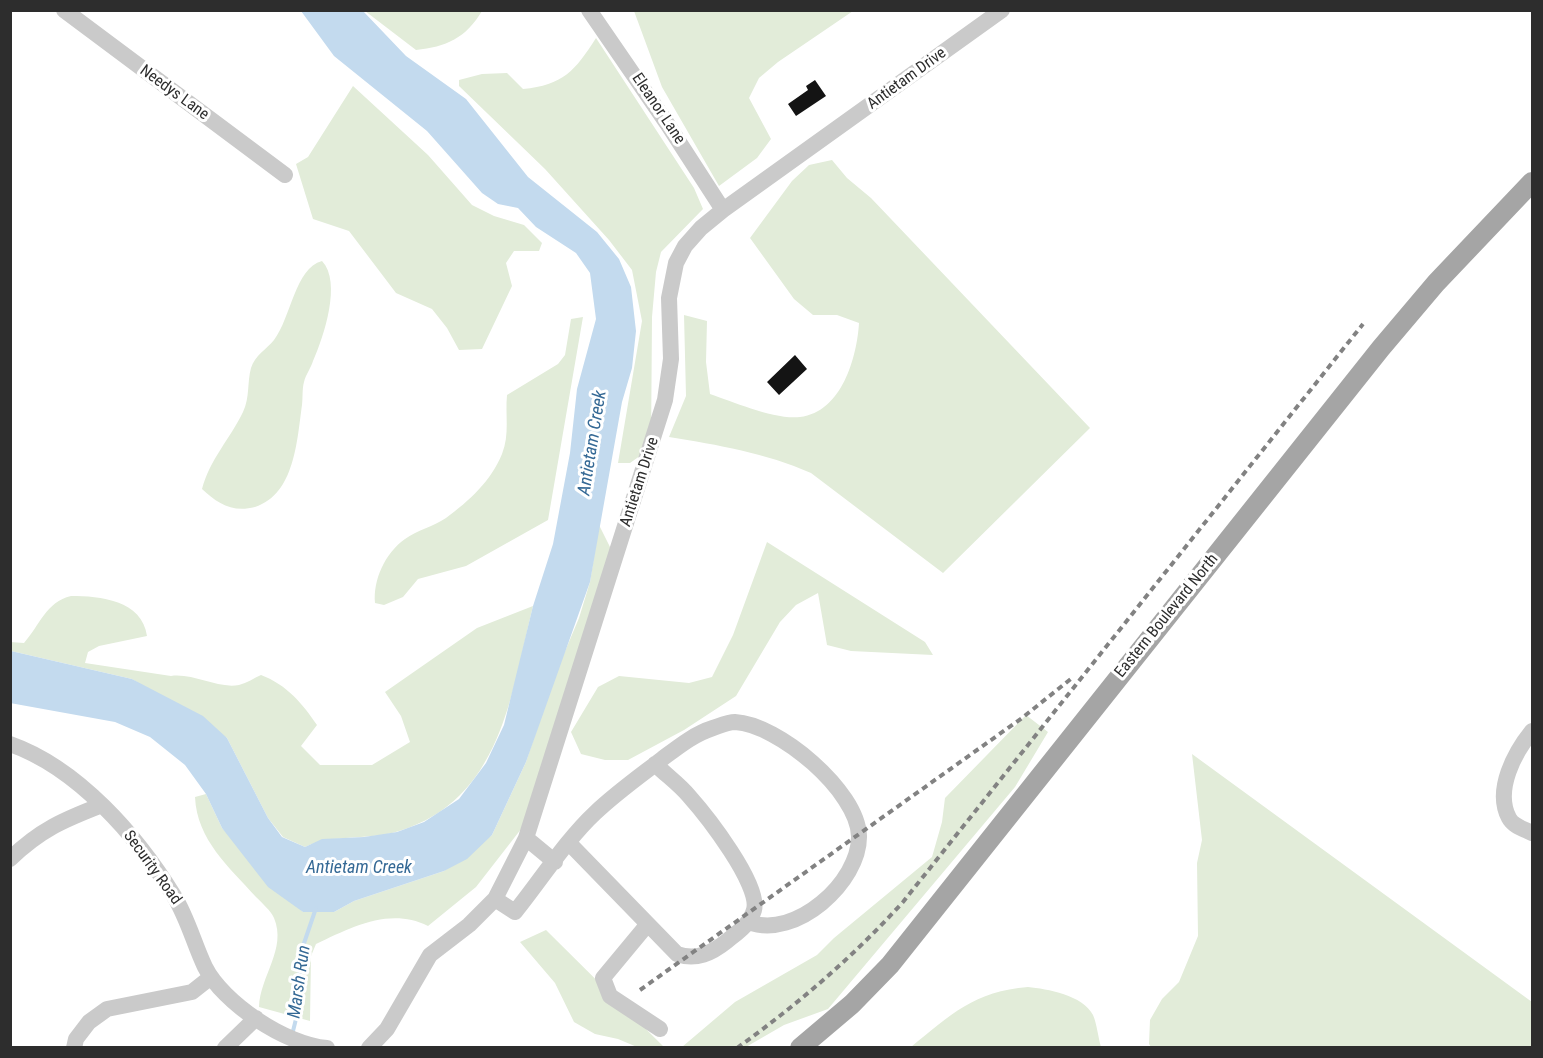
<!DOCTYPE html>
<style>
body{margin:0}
#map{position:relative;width:1543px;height:1058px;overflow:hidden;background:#fff;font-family:"Roboto Condensed",sans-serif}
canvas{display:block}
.frame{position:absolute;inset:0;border:12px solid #2d2d2d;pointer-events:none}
</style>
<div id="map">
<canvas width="1543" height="1058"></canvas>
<div class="frame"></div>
</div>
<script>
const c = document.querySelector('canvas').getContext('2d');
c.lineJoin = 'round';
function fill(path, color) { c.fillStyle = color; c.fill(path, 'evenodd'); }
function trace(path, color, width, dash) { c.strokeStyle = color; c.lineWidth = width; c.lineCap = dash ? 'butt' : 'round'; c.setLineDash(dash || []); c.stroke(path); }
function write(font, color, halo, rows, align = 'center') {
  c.font = font + ' "Roboto Condensed",sans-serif'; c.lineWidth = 6; c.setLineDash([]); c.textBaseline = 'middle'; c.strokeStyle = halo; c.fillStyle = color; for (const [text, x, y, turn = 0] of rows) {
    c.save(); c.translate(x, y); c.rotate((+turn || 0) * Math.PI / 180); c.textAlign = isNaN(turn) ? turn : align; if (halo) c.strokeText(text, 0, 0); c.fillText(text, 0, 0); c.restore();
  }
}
const green = new Path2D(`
 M365,11H482C466,38 446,47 416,50Z
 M634,11V10L853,11L778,62L759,78L749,98L771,139L757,158L719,186L662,87Z
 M596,38L694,188L703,209L661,252L656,272L652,317L651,448L630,463H618L642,321L632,270L609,240L545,169L459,86V80L482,74L507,73L523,89C563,85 575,71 596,38Z
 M353,86L428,155L472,205L494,216L524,225L542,243L539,251H514L506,263L512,286L482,349L459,350L447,328L432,309L396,293L349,231L313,219L296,164L308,157Z
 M832,160L847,178L871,198L1090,428L943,573L811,473C766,453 718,445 669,437L686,396L684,315L707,321L706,362L710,394C734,402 775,420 800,417C842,412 857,357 859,323L837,315H813L794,299L750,238L792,181L809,165Z
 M322,261C342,282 324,336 313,361C311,368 306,374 304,382C302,389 303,397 302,405C297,440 295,494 255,507C232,513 217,503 202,489C210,459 230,439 243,412C250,397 247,383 251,368C255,355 267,349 274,340C291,318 295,268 322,261Z
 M583,317L548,520L466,566L418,579L403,597L384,605L375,603C373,580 385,553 405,539C417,530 433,527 446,518C469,501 491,481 502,454C510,434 505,415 507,395L558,364L565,355L571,319Z
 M599,525L611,549L525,824L476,887L428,926C390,907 352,927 316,944L311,956L310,1021L259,1007C260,976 287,949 274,918C271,911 262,903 256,897C229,867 197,840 195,797L206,794L222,828L303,912H334L354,901L444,871L492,835L526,762L555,675L579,618L590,582Z
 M767,542L925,642L933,655L851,651L827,645L818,593L796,605L780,622L736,696L684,730L628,760H605L581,754L571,732L598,687L619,676L689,683L712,677L733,635Z
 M71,596C100,596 142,600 147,636L99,646L88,652L85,663L171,676C194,673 217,689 239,685C247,683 254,678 261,675C287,685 302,703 317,725L301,746L320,765H372L410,742L401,716L385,692L477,628L533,606C511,695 501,800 399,831C368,841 335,833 305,847L283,837L268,818L227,738L132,679L11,651L10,642L24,643C40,625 46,602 71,596Z
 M1026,715L1048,732L1015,787L828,1009L784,1025L746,1047H682L735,1002L817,955L834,938L932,857L942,822L945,798Z
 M1192,754L1532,1002V1047H1151L1149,1044L1150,1020L1162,999L1179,982L1198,936L1197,863L1202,840Z
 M546,930L664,1047H637L618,1039L595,1034L574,1022L555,983L520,942Z
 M1028,987C1047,989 1083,995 1093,1015C1097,1024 1098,1037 1101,1047H911C950,1015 975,991 1028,987Z`);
const water = new Path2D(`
 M301,11H363L406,56L466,99L528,177L597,232L619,259L631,287L636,331L632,368L622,402L590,582L526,762L492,835L467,859L444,871L354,901L334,912H303L268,887L222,828L206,794L185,765L150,737L115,722L10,703L11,651L132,679L203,716L227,738L268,818L282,837L305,847L322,839L364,837L397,832L424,822L459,799L486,763L504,725L533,606L553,544L570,453L577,389L596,319L590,273L576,253L536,227L518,208L498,204L482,193L427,131L334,56Z`);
const stream = new Path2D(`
 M292,1035L297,1015L301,952L316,908`);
const building = new Path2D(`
 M815,80L826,96L796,116L788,104L808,90L806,86Z
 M795,355L807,369L779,395L767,382Z`);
const minor = new Path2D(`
 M64,10L285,175
 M589,10L668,125L723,210
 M1532,731C1515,752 1494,790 1509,818C1513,826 1524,829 1532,833
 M10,744C78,768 137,836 174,896C188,919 194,944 205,967C223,1003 286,1045 327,1048
 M526,838L555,862
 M569,843L677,954C696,961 712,953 727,941C738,932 750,924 754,910C761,885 706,815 689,796C679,784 666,775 655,764
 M10,859C40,830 63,820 102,805
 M495,899L515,912C540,881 567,839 595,813C616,793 640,776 662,759C678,747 694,734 713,728C719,726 728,722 735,722C778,724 858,791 859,836C860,882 795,940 749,922
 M647,925L603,978L610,996L660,1029
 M74,1048L76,1039L89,1022L107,1009L192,992L211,977
 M225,1048L256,1018
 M369,1048L387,1029L430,955L469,925L495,899L526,838L665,400L671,359L669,298L676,263L685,246L701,228L723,210L1002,10`);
const major = new Path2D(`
 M800,1048L852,1004L890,965L1381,348L1436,283L1532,182`);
const rail = new Path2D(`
 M640,990L1022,718L1072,678
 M737,1048C797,1005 853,957 903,902L1363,324`);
const streetNames = [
 ["Antietam Drive",907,79,-36],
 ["Needys Lane",174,93,36],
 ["Eleanor Lane",658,109,56],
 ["Antietam Drive",640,482,-72],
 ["Eastern Boulevard North",1167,616,-51],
 ["Security Road",152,868,54]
];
const waterNames = [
 ["Antietam Creek",593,443,-81],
 ["Antietam Creek",359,868],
 ["Marsh Run",300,982,-82]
];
fill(green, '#e2ecd9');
fill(water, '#c3daee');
trace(stream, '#c3daee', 4);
fill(building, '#141414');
trace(minor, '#cacaca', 16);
trace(major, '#a5a5a5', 20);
trace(rail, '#828282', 4, [6, 4.5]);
write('16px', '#2d2d2d', '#fff', streetNames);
write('italic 18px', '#356995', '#fff', waterNames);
</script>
